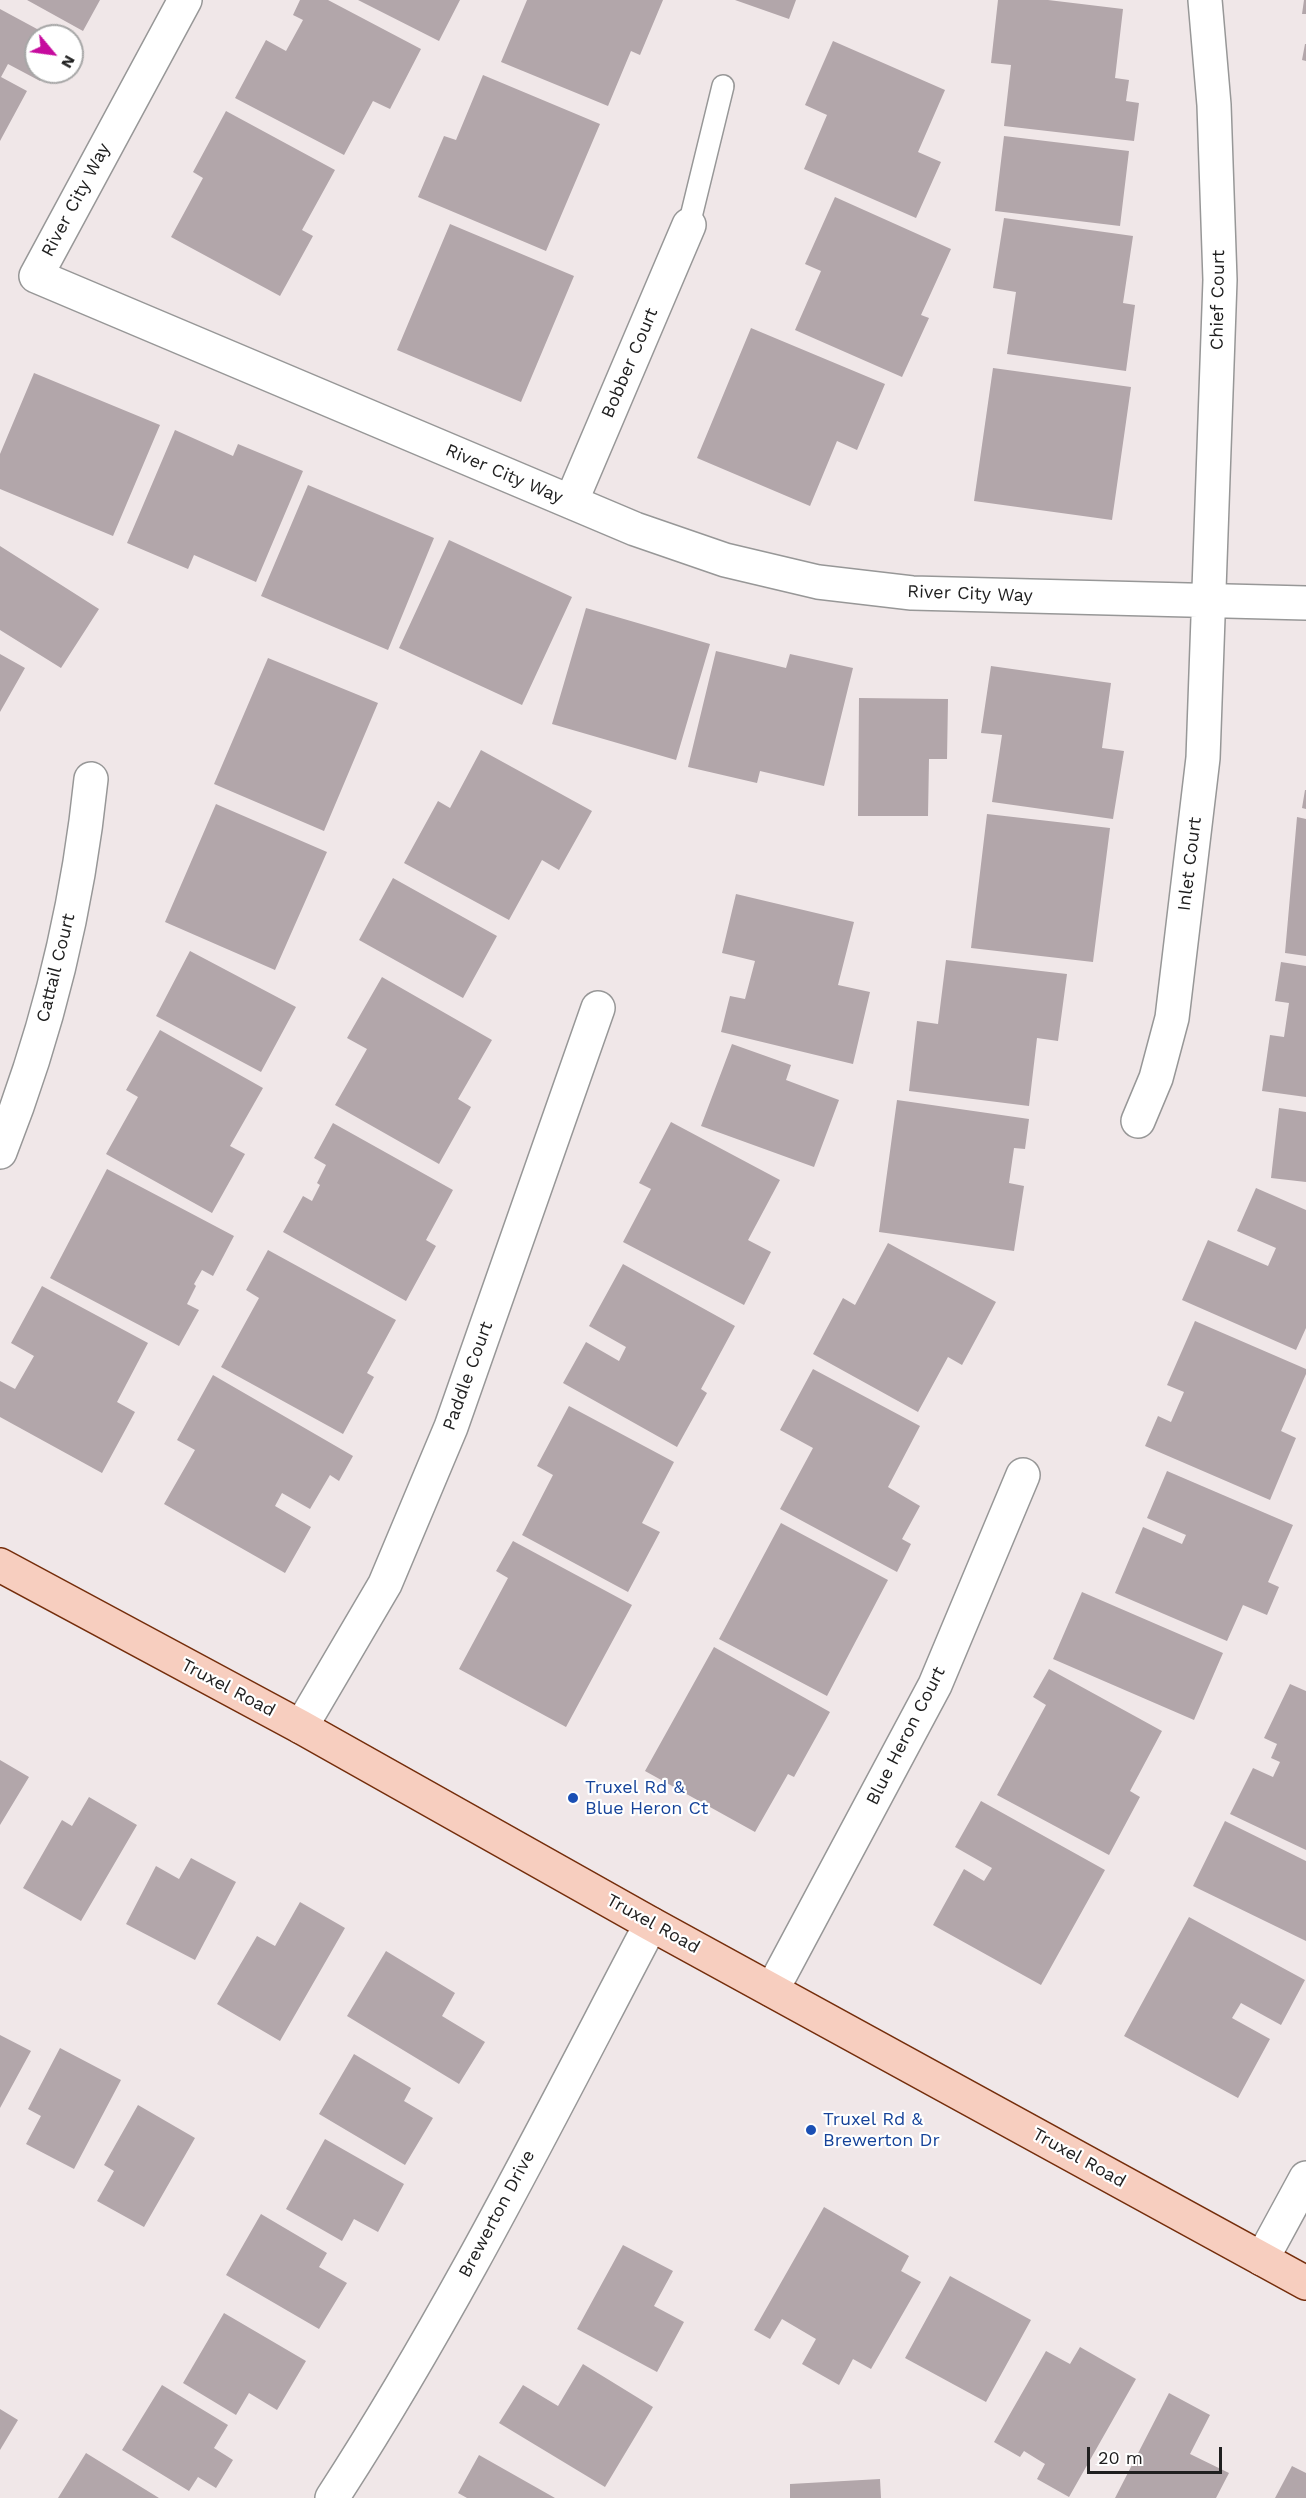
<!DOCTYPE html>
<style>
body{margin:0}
#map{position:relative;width:1306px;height:2498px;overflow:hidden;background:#f0e7e8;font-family:"Work Sans",sans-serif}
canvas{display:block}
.north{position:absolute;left:24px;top:24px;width:60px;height:60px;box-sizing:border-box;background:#fff;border:2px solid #a6a6a6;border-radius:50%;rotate:119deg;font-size:16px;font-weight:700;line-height:24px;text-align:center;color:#202020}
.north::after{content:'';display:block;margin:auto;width:21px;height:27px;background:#c60b9e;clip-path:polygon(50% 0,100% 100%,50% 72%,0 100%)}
.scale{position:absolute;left:1087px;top:2447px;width:135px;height:27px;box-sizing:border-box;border:3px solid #202020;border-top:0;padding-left:8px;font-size:18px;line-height:21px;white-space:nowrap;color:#202020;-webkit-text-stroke:4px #fff;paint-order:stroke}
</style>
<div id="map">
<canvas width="1306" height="2498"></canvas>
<div class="north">N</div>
<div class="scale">20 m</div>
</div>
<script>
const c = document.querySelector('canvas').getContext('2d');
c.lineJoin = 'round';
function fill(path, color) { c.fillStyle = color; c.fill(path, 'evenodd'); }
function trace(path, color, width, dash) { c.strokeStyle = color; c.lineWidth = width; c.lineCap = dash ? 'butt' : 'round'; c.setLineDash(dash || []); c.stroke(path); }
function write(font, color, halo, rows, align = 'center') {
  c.font = font + ' "Work Sans",sans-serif'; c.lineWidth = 4.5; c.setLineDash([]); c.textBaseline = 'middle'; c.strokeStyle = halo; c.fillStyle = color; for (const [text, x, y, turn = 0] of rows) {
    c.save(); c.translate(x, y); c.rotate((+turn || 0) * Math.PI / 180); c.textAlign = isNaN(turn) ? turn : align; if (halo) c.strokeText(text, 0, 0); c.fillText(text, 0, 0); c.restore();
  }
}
const building = new Path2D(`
 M27,0H100L83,31Z
 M300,0H328L421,49L390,109L373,101L344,155L235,98L266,40L286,51L303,20L293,15Z
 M358,0H460L439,41Z
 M527,0H663L640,55L631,51L608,106L501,62Z
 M735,0H796L789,19Z
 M998,0H1048L1123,9L1115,78L1129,80L1126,101L1139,103L1134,141L1004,126L1011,65L991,63Z
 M1304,0H1306V14H1302Z
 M0,9L50,36H36V72H45L40,81L8,64L1,77L27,91L0,141Z
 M833,41L945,90L918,152L941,162L916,218L804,169L827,115L805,105Z
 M1305,44H1306V61L1302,60Z
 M483,75L600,124L546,251L418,197L444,136L456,140Z
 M226,111L335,170L302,230L313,236L280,296L171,237L203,178L193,172Z
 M1004,136L1129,151L1120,226L995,211Z
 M835,197L951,249L921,315L929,318L902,377L795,330L821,271L805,264Z
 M1004,218L1133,236L1123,303L1135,305L1126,371L1007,354L1016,292L993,288Z
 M450,224L574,276L521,402L397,350Z
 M751,328L885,384L857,450L837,441L810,506L697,458Z
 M993,368L1131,387L1112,520L974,501Z
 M34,373L160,425L113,536L0,489V454Z
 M175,430L233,456L238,444L303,471L256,582L194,555L188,569L127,543Z
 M308,485L434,538L388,650L261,596Z
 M449,540L572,597L522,705L399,648Z
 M0,546L99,609L61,668L0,630Z
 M586,608L710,644L676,760L552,724Z
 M716,651L786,668L790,654L853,668L824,786L760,771L757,783L688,767Z
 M0,654L25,668L0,712Z
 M268,658L378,703L324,831L214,784Z
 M991,666L1111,683L1102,748L1124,751L1113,819L992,802L1002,735L981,733Z
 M859,698L948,699L947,759H929L928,816H858Z
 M481,750L592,811L559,870L542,860L509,920L404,863L438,801L450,808Z
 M1305,790H1306V809L1302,808Z
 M216,804L327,852L275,970L165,922Z
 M987,814L1110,828L1093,962L971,948Z
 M1297,817L1306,819V956L1285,953Z
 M393,878L497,936L463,998L359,940Z
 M736,894L854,922L838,985L870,992L853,1064L721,1032L730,996L745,999L755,961L722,953Z
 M190,951L296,1007L261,1072L156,1016Z
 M946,960L1067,974L1058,1041L1037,1038L1029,1106L909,1091L917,1021L938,1024Z
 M1281,962L1306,966V1097L1262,1091L1270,1035L1284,1037L1289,1003L1275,1001Z
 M382,977L492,1040L458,1099L471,1107L439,1164L335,1105L367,1049L347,1038Z
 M160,1030L263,1088L230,1146L245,1154L212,1213L106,1154L138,1097L126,1090Z
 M732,1044L791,1065L786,1080L839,1100L814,1167L701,1126Z
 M897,1100L1029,1119L1025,1149L1014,1148L1009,1183L1024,1186L1014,1251L879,1232Z
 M1279,1108L1306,1112V1182L1271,1178Z
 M671,1122L780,1180L748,1240L771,1252L744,1305L623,1242L651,1189L639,1183Z
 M333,1123L453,1190L426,1240L436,1246L406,1301L283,1232L303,1196L312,1201L320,1185L317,1183L326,1165L314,1158Z
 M107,1169L234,1236L213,1276L202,1270L194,1284L196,1286L187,1304L199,1310L179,1346L50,1278Z
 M1256,1188L1306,1210V1328L1296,1350L1182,1300L1208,1240L1268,1266L1276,1248L1237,1231Z
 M888,1243L996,1302L962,1365L948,1357L918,1412L813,1354L843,1298L855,1305Z
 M268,1250L396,1320L367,1373L374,1377L343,1434L221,1367L259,1298L246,1290Z
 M623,1264L735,1326L701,1389L707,1393L677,1447L563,1383L586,1342L619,1361L626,1347L589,1326Z
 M42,1286L148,1343L117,1402L135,1412L102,1473L0,1417V1381L15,1389L34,1356L11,1343Z
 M1195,1321L1306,1369V1374L1281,1431L1296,1438L1270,1500L1145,1446L1158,1416L1171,1422L1184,1392L1167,1385Z
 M813,1369L920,1426L888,1487L920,1506L902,1539L911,1544L897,1572L780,1509L813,1448L780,1430Z
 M213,1375L353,1456L339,1481L330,1475L310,1509L282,1493L275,1506L311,1527L285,1573L164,1504L195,1450L177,1440Z
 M569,1406L674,1462L642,1523L660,1532L628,1592L522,1535L553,1475L537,1466Z
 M1167,1471L1293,1525L1268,1582L1279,1587L1267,1615L1243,1605L1227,1641L1115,1593L1143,1527L1182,1544L1186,1535L1147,1518Z
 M781,1523L888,1580L827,1696L719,1639Z
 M513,1541L632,1605L566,1727L459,1669L508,1578L496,1571Z
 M1082,1592L1223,1653L1194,1720L1053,1659Z
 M714,1647L830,1712L794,1777L788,1774L755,1832L645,1771Z
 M1049,1669L1162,1731L1130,1791L1140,1797L1109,1855L997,1795L1046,1705L1033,1697Z
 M1290,1684L1306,1691V1850L1230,1814L1253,1768L1273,1777L1280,1762L1271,1758L1277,1744L1264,1738Z
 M0,1760L29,1777L0,1825Z
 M89,1797L137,1825L81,1921L23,1888L62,1820L72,1826Z
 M981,1801L1105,1870L1041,1985L933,1925L964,1869L984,1881L992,1868L955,1847Z
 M1225,1821L1306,1861V1941L1193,1886Z
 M191,1858L236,1882L195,1960L126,1924L156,1866L179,1879Z
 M300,1902L345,1928L280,2041L217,2004L257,1936L275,1946Z
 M1189,1917L1305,1980L1281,2025L1241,2003L1232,2018L1270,2039L1238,2098L1124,2036Z
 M386,1951L455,1993L442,2016L485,2042L459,2084L347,2016Z
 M0,2035L31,2051L0,2108Z
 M60,2048L121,2080L74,2169L26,2144L41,2116L28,2109Z
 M354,2054L411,2088L404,2101L433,2118L405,2165L319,2114Z
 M138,2105L195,2138L144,2227L97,2201L114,2171L104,2165Z
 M325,2139L404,2184L378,2232L354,2219L342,2241L286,2209Z
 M824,2207L909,2256L901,2271L921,2282L871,2369L853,2359L839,2385L802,2364L816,2339L782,2319L770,2339L754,2330Z
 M261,2214L327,2253L319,2267L347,2283L319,2329L226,2275Z
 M623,2245L673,2271L654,2306L684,2322L657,2372L577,2329Z
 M950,2276L1031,2320L986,2402L905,2358Z
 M224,2313L306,2361L277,2410L249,2393L236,2415L183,2383Z
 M1080,2347L1136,2379L1069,2497L1037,2479L1045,2464L1024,2451L1020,2457L994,2442L1046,2351L1070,2364Z
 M583,2364L653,2407L605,2487L499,2423L523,2385L558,2406Z
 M162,2385L228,2425L214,2448L233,2460L216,2488L198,2477L189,2491L122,2450Z
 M1169,2393L1210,2415L1190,2454L1229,2473L1216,2498H1115Z
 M0,2409L18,2420L0,2450Z
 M86,2453L159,2498H58Z
 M479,2455L555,2498H467L458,2493Z
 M1292,2466L1306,2473V2498H1275Z
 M880,2479L881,2498H790V2484Z`);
const lane = new Path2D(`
 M689,225L723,86`);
const street = new Path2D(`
 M185,0L36,276L635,529L725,560L818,582L912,593L1306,603
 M571,502L689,225
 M1138,1121L1156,1078L1172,1018L1203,758L1220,280L1214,105L1205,0
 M0,1152C47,1033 78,906 91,779
 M301,1727L385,1584L451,1427L598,1008
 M772,1990L935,1685L1023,1475
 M1262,2259L1306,2178
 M332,2498C451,2315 549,2118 651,1924`);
const secondary = new Path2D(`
 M0,1565L301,1727L651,1924L1306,2283`);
const markers = [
 [573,1798,6,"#1a4fb4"],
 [811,2130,6,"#1a4fb4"]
];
const streetNames = [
 ["River City Way",76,200,-62],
 ["Chief Court",1218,300,-89],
 ["Bobber Court",630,363,-67],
 ["River City Way",504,474,23],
 ["River City Way",970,594,2],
 ["Inlet Court",1190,864,-83],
 ["Cattail Court",56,968,-76],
 ["Paddle Court",468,1376,-70],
 ["Truxel Road",228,1688,28],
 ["Blue Heron Court",906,1736,-63],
 ["Truxel Road",653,1924,29],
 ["Truxel Road",1079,2158,29],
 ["Brewerton Drive",497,2214,-62]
];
const transitNames = [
 ["Truxel Rd &",585,1788],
 ["Blue Heron Ct",585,1809],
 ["Truxel Rd &",823,2120],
 ["Brewerton Dr",823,2141]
];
fill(building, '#b2a6aa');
trace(lane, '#979797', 24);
trace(street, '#979797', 36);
trace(secondary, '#742d0b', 36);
trace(lane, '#fff', 21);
trace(street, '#fff', 33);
trace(secondary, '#f7cebf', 33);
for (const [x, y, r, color] of markers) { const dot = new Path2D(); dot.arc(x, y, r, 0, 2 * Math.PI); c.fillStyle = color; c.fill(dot); trace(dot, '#fff', 2); }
write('18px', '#202020', '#fff', streetNames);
write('18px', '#164399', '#fff', transitNames, 'left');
</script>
